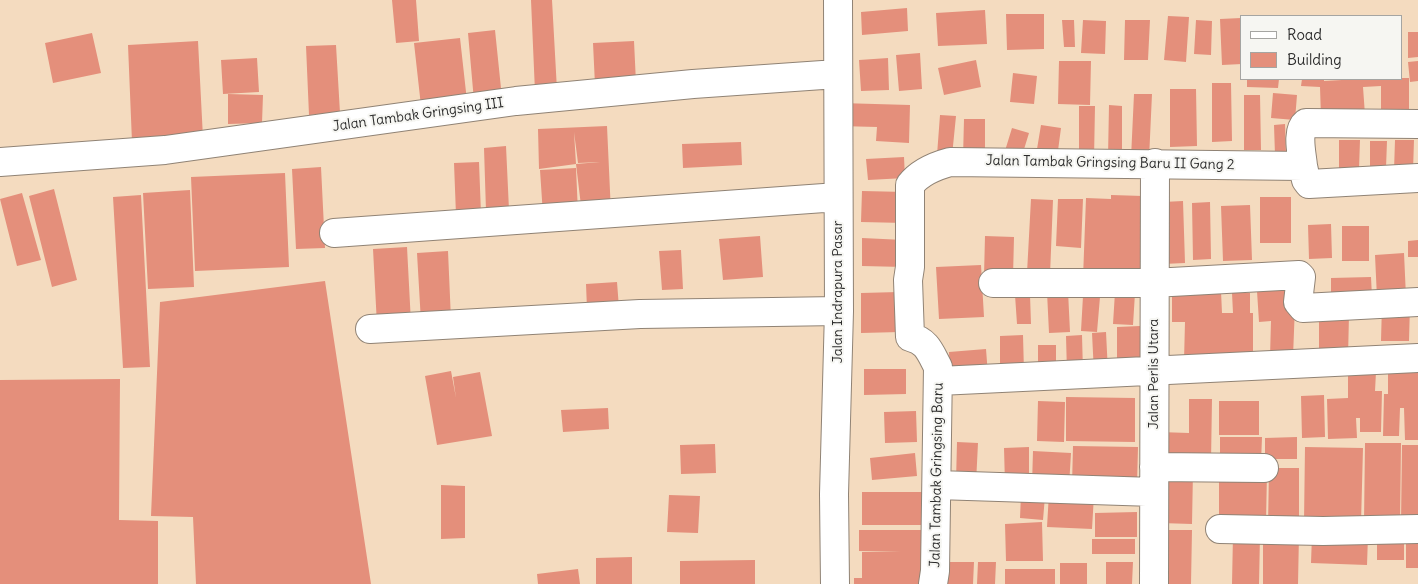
<!DOCTYPE html>
<style>
body{margin:0}
#map{position:relative;width:1418px;height:584px;overflow:hidden;background:#f4dbbf;font-family:Delius,sans-serif}
canvas{display:block}
.legend{position:absolute;left:1240px;top:15px;width:162px;height:65px;box-sizing:border-box;background:#f6f6f2;border:1px solid #a5a5a2;margin:0;padding:6px 9px;list-style:none;font-size:15px;color:#2b2b2b}
.legend li{display:flex;align-items:center;gap:10px;height:25px}
.legend b{width:25px;border:1px solid #a5a5a2}
</style>
<div id="map">
<canvas width="1418" height="584"></canvas>
<ul class="legend">
<li><b style="height:6px;background:#fff"></b>Road</li>
<li><b style="height:14px;background:#e48f7b"></b>Building</li>
</ul>
</div>
<script>
const c = document.querySelector('canvas').getContext('2d');
c.lineJoin = 'round';
function fill(path, color) { c.fillStyle = color; c.fill(path, 'evenodd'); }
function trace(path, color, width, dash) { c.strokeStyle = color; c.lineWidth = width; c.lineCap = dash ? 'butt' : 'round'; c.setLineDash(dash || []); c.stroke(path); }
function write(font, color, halo, rows, align = 'center') {
  c.font = font + ' Delius,sans-serif'; c.lineWidth = 4; c.setLineDash([]); c.textBaseline = 'middle'; c.strokeStyle = halo; c.fillStyle = color; for (const [text, x, y, turn = 0] of rows) {
    c.save(); c.translate(x, y); c.rotate((+turn || 0) * Math.PI / 180); c.textAlign = isNaN(turn) ? turn : align; if (halo) c.strokeText(text, 0, 0); c.fillText(text, 0, 0); c.restore();
  }
}
const building = new Path2D(`
 M392,0H416L419,41L396,43Z
 M531,0H552L557,90L535,92Z
 M907,8L908,31L862,35L861,12Z
 M985,10L987,44L938,46L936,13Z
 M1006,14H1044V49L1007,50Z
 M1168,16L1189,17L1186,62L1164,60Z
 M1241,18L1242,64L1222,65L1220,19Z
 M1062,20H1074L1075,47H1064Z
 M1083,20L1106,21L1105,54L1081,53Z
 M1125,20H1150L1148,60H1124Z
 M1196,20L1212,21L1211,55L1194,54Z
 M495,30L502,98L474,101L468,33Z
 M1408,32H1418V57L1408,58Z
 M92,33L101,73L53,83L45,43Z
 M460,38L467,101L421,106L414,43Z
 M198,41L203,138L132,142L128,45Z
 M634,41L636,83L595,85L593,43Z
 M336,45L340,113L309,115L306,46Z
 M920,53L922,89L899,91L896,55Z
 M257,58L259,92L223,94L221,60Z
 M888,58L889,90L861,91L859,60Z
 M976,60L981,87L944,95L938,68Z
 M1059,61H1091L1090,105L1058,104Z
 M1418,61V81L1410,82L1408,62Z
 M1013,73L1037,76L1034,104L1010,102Z
 M1402,78H1409V115H1381V86L1363,87L1365,115L1321,117L1320,87L1301,86L1302,79H1324V81L1342,80V79Z
 M1247,79H1279L1278,88L1247,87Z
 M1212,83H1231L1232,141L1212,142Z
 M1170,89H1196L1197,146L1170,147Z
 M1273,93L1297,95L1295,120L1271,118Z
 M228,94L263,95L262,123L228,124Z
 M1134,94H1152L1149,159L1131,158Z
 M1244,95H1260L1261,150H1244Z
 M840,103L910,105L909,143L876,141L877,127L839,126Z
 M1109,105L1122,106V157H1108Z
 M1079,106H1095L1094,159H1079Z
 M940,115L956,116L952,156L937,155Z
 M964,119H985V158H963Z
 M1285,124L1286,154L1275,155L1274,125Z
 M1041,125L1061,128L1057,158L1036,155Z
 M607,126L611,213L582,214L576,164L539,169L538,129ZM574,132L578,163L600,162L576,164Z
 M1012,128L1029,133L1021,159L1004,154Z
 M1339,140H1360L1359,170L1339,169Z
 M1395,140H1414L1413,171H1394Z
 M1370,141H1387L1386,168L1370,167Z
 M741,142L742,165L683,168L682,144Z
 M506,146L509,210L486,211L484,148Z
 M904,157L905,178L868,180L866,159Z
 M479,162L481,214L456,215L454,163Z
 M321,167L325,248L296,249L292,169Z
 M576,168L578,213L543,215L540,170Z
 M285,173L289,267L195,271L191,177Z
 M54,189L77,280L52,287L29,196Z
 M190,190L194,287L148,289L143,193Z
 M862,191L906,192L905,223L861,222Z
 M22,193L41,260L17,266L0,199Z
 M141,195L150,367L123,368L113,197Z
 M1111,195L1143,196L1140,280L1083,278L1086,198L1111,199Z
 M1260,197H1291V243H1260Z
 M1031,199L1053,200L1050,275L1027,273Z
 M1058,199H1083L1081,248L1056,246Z
 M1183,201L1185,263L1163,264V202Z
 M1210,202L1211,259L1193,260L1192,203Z
 M1250,205L1252,260L1223,261L1221,206Z
 M1331,224L1332,258L1309,259L1308,225Z
 M1342,226H1369V261H1342Z
 M760,236L763,277L723,280L719,239Z
 M985,236L1014,237L1013,277L984,276Z
 M862,238L904,240V267L862,266Z
 M1418,240V257H1408V241Z
 M407,247L411,323L377,325L373,249Z
 M681,250L683,289L662,290L659,251Z
 M448,251L451,320L421,322L417,253Z
 M1404,253L1406,297L1377,298L1375,255Z
 M981,265L984,317L939,319L936,267Z
 M1371,277L1372,297L1331,299V278Z
 M325,281L371,584H196L193,517L151,516L160,302Z
 M617,282L619,308L587,309L586,284Z
 M1285,288L1287,305H1295L1293,357H1270L1271,321L1259,322L1257,291Z
 M1068,291L1070,332L1049,333L1047,292Z
 M1221,291L1222,313H1233L1232,293H1250V313H1253V362L1184,361L1185,322H1172V293Z
 M899,292L900,332L861,333V293Z
 M1115,292L1135,293L1133,325L1113,324Z
 M1015,295H1030L1031,324H1017Z
 M1083,296L1100,297L1097,332L1081,331Z
 M1382,304L1410,305L1409,341H1381Z
 M1319,314H1349L1348,358H1319Z
 M1140,326V370H1117V327Z
 M1106,332L1108,372L1094,373L1092,333Z
 M1023,335L1024,372L1000,373V336Z
 M1082,335L1083,372L1067,373L1066,336Z
 M1038,345H1056V372H1038Z
 M986,349L988,375L950,378L949,352Z
 M864,369H906V394L864,395Z
 M451,371L456,398L453,377L480,372L492,436L437,445L425,376Z
 M1348,371L1376,372L1375,391H1382L1381,432H1360V418H1356L1357,438L1328,439L1327,399L1348,398Z
 M1388,371H1418V440H1405L1404,408H1400L1399,436H1383L1384,394H1388Z
 M120,379L119,520L158,521V584H0V380Z
 M1324,395L1325,437L1302,438L1301,396Z
 M1066,397L1135,398V442L1066,441Z
 M1189,399H1212L1211,462L1158,461L1159,432L1189,433Z
 M1038,401L1065,402L1064,442L1037,441Z
 M1219,401H1259V435H1219Z
 M608,408L609,429L563,432L561,410Z
 M916,411L917,442L885,443L884,412Z
 M1220,437H1262L1261,463L1220,462Z
 M1297,437V459H1265V438Z
 M957,442L978,443L976,483L956,482Z
 M1365,443H1401L1400,522H1364Z
 M715,444L716,473L681,474L680,445Z
 M1402,445H1418V524L1401,523Z
 M1073,446L1138,447L1137,485H1072Z
 M1029,447V484H1005L1004,448Z
 M1305,447L1363,448L1361,523L1304,522Z
 M1033,451L1071,453L1069,486L1032,485Z
 M915,453L917,476L872,480L870,458Z
 M1269,468H1299V527H1268Z
 M1160,471H1193L1192,524L1160,523Z
 M1219,471H1267L1266,523L1219,522Z
 M441,485L465,486V538L441,539Z
 M862,492H928V525H862Z
 M1049,493L1094,495L1092,529L1047,527Z
 M1021,494L1045,496L1043,520L1020,518Z
 M669,495L700,496L698,533L667,532Z
 M1137,512V537H1095V513Z
 M1042,522L1043,561H1006L1005,524Z
 M859,530H925L922,584H854V578H862V552H901L859,551Z
 M1160,530H1192L1191,584H1159Z
 M1263,534H1299L1298,584H1263Z
 M1233,535L1260,536L1259,584H1232Z
 M1312,535L1368,536L1367,565L1311,563Z
 M1406,535L1418,536V568H1406Z
 M1377,536H1404V560H1377Z
 M1092,539H1135V554H1092Z
 M632,557V584H596V558Z
 M755,560V584H680V561Z
 M942,562H974L973,584H942Z
 M978,562H996L995,584H977Z
 M1106,562H1133L1132,584H1106Z
 M1060,563H1087V584H1060Z
 M578,569L580,584H538L537,574Z
 M1005,569H1055V584H1005Z`);
const minor = new Path2D(`
 M0,162L165,150L516,101L693,84L837,74
 M1303,166C1302,154 1296,131 1306,123L1418,124
 M334,233L838,197
 M993,283H1153L1299,275L1301,277L1298,302L1303,308L1418,302
 M370,329L640,314L839,311
 M939,381L1418,358
 M1154,467L1264,468
 M937,485L1154,492
 M1220,529L1323,531L1418,529
 M835,584L834,494L839,311L838,0
 M933,584L935,571L938,367C930,352 927,341 910,337L908,280L910,267V185C920,172 935,166 950,162L1303,166L1306,180L1309,184L1418,178
 M1154,584L1155,163`);
const streetNames = [
 ["Jalan Tambak Gringsing III",418,115,-8],
 ["Jalan Tambak Gringsing Baru II Gang 2",1110,163,1],
 ["Jalan Indrapura Pasar",838,292,-90],
 ["Jalan Perlis Utara",1154,374,-90],
 ["Jalan Tambak Gringsing Baru",937,475,-89]
];
fill(building, '#e48f7b');
trace(minor, '#908375', 30);
trace(minor, '#fff', 28);
write('14px', '#2b2b2b', '#f6f6f2', streetNames);
</script>
